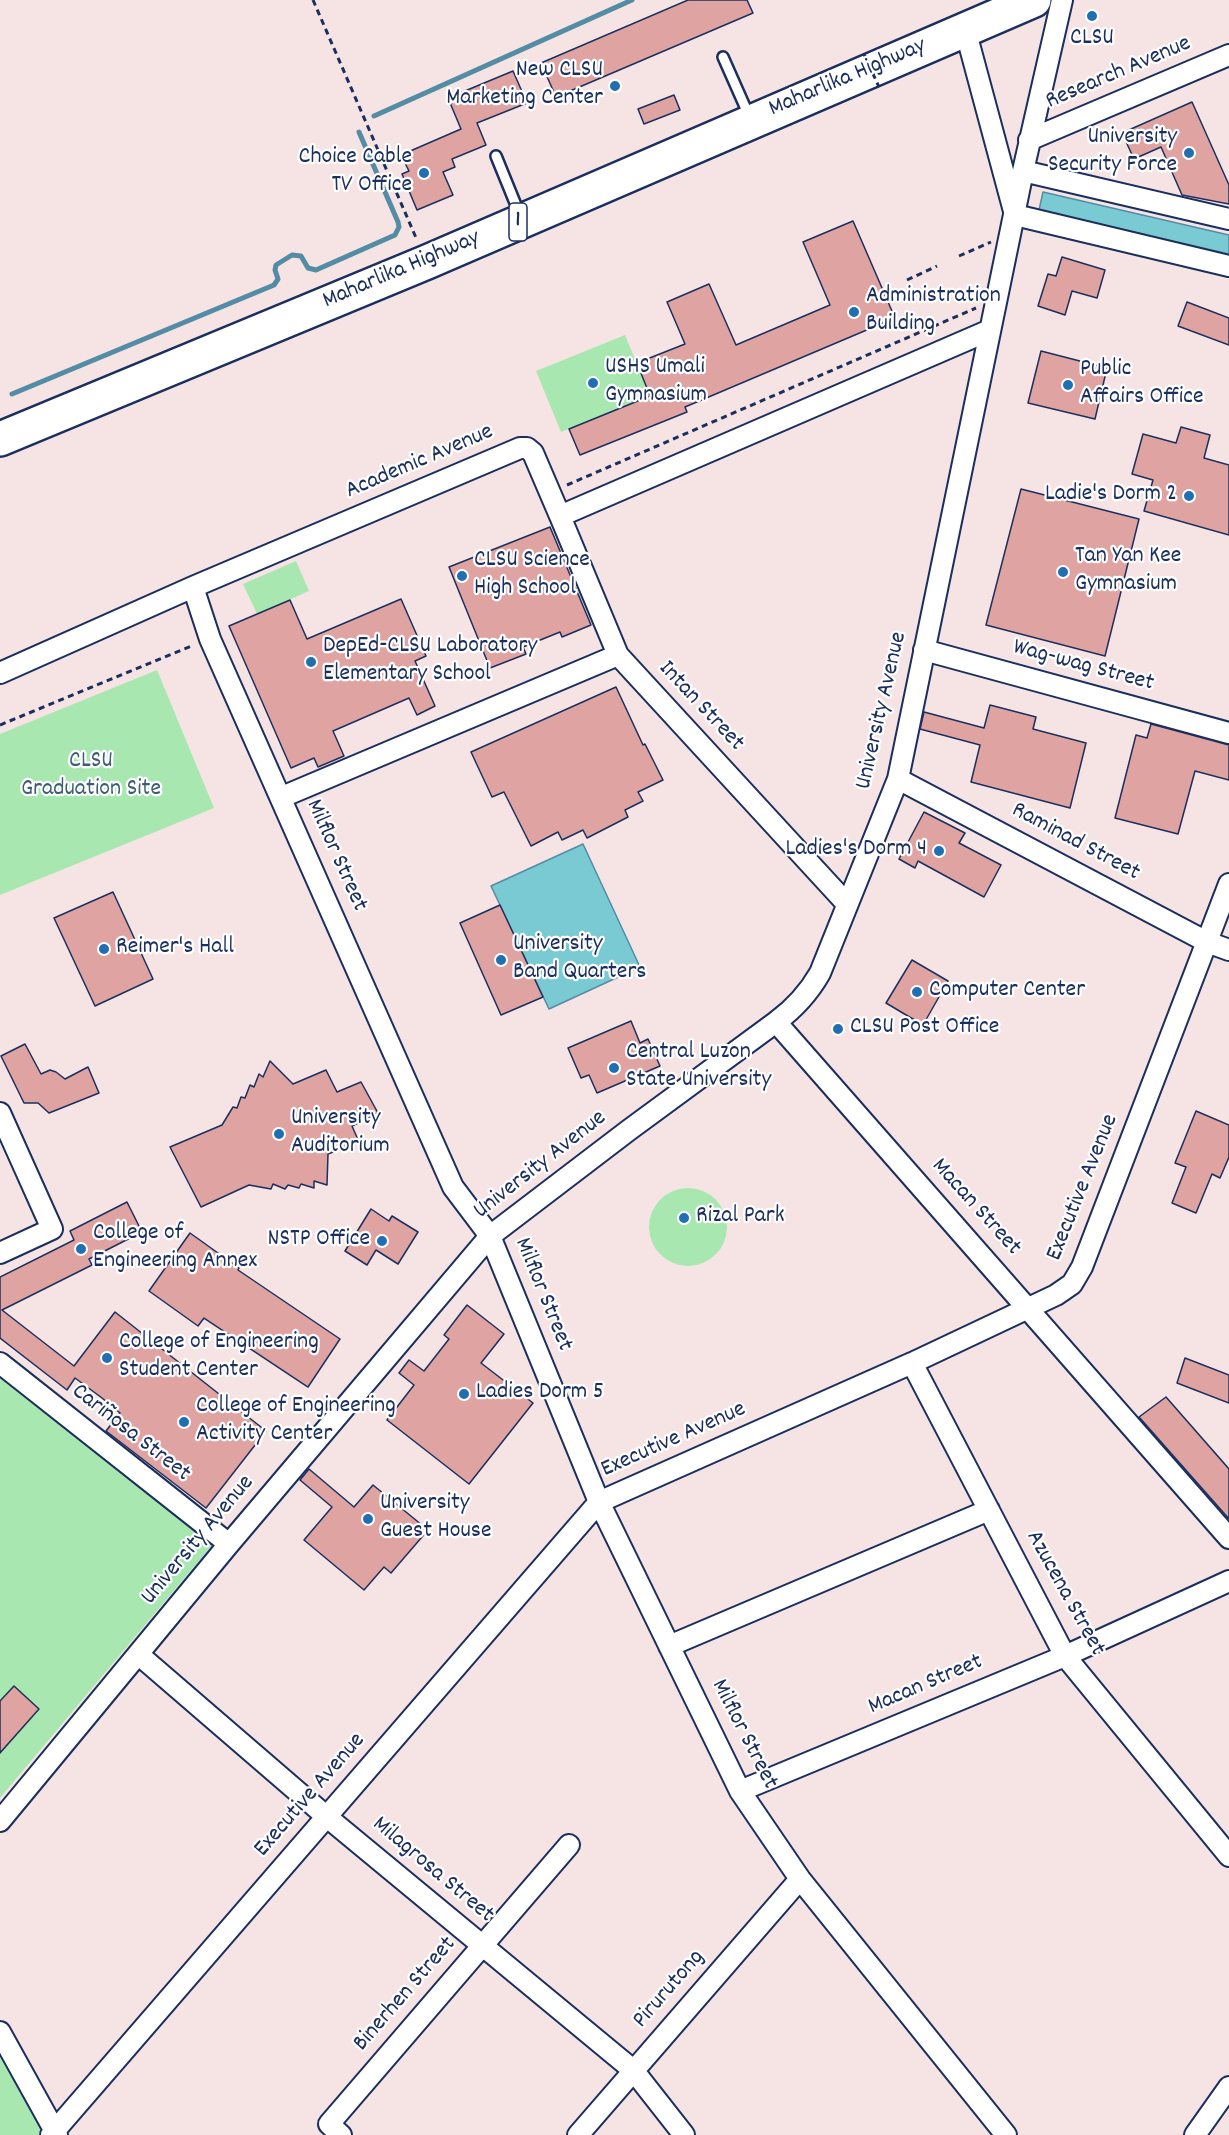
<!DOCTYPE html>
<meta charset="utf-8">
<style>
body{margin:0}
canvas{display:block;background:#fff}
</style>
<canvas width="1229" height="2135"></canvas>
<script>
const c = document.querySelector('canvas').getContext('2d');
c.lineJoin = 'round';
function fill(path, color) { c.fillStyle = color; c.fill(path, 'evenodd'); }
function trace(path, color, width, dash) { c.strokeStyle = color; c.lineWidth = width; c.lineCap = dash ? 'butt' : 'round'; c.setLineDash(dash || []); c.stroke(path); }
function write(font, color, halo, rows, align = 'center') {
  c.font = font + ' Dekko,sans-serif'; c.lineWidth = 4.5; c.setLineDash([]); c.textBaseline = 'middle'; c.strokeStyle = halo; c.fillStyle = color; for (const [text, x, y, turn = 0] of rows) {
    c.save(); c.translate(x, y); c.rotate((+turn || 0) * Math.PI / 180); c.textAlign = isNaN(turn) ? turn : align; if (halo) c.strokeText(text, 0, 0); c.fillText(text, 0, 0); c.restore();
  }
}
const built = new Path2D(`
 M0,0H1229V2135H0Z`);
const green = new Path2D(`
 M625,335L650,396L561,432L536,371Z
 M296,561L309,591L257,614L243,584Z
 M157,670L214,808L0,895V734Z
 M649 1227a39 39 0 1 1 78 0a39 39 0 1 1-78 0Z
 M0,1375L212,1545L0,1798Z
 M0,2049L44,2128L38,2135H0Z`);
const water = new Path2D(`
 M1043,192L1229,235V254L1039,210Z
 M583,844L640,967L549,1009L491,886Z`);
const stream = new Path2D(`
 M374,116L632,0
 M12,394L274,285L278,279L275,270L276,265L292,255L301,256L308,268L316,270L395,235L399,227L398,222L359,132`);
const building = new Path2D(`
 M688,0H747L753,13L556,97L541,63Z
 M513,71L527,103L477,123L486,145L452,159L455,167L443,172L453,195L417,210L402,174L409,171L401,155L461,129L448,98Z
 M674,95L680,110L644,124L638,109Z
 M1192,102L1229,185V204L1182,195L1161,147L1134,159L1122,133Z
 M853,221L895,318L685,407L687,412L580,455L569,429L650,396L637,363L685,344L667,302L709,284L736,345L830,305L803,242Z
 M1062,257L1105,270L1097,298L1072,291L1065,315L1038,306L1048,274L1056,276Z
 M1187,302L1229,318V345L1178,326Z
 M1041,351L1107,368L1095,419L1028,403Z
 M1181,427L1210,435L1204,458L1229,465V535L1144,511L1153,480L1132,474L1143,434L1176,443Z
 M1021,489L1139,519L1105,656L986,625Z
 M550,527L591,625L562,637L560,632L523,647L526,654L490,668L449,567Z
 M401,599L426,656L415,661L435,706L417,715L409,698L333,731L344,756L318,767L314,758L291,768L229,626L290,600L307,639Z
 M616,687L643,745L645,744L663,780L638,792L643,801L625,810L628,817L587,838L583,830L562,840L558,832L531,846L504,792L492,797L471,752Z
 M990,705L1036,717L1033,729L1086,743L1070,808L971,782L980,745L920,729L924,712L984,728Z
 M1151,724L1229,745V780L1195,771L1178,834L1115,818L1136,735L1147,738Z
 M924,812L965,833L959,843L1001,865L984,897L918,861L915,868L899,859Z
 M113,892L153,979L95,1006L54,918Z
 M500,905L543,997L501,1015L460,923Z
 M912,960L948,981L923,1025L886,1003Z
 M631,1021L640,1043L648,1039L660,1066L597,1093L589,1075L581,1078L568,1048Z
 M25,1044L41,1074L50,1070L56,1072L65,1079L88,1067L99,1093L49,1113L38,1103H24L1,1056Z
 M270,1061L293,1084L326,1070L337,1092L361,1082L378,1113L352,1126L359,1142L328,1154L327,1185L314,1181V1188L301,1184L299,1188L288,1185L285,1189L273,1184L271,1189L249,1185L201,1207L170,1147L222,1125L233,1107L237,1108L241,1097L245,1098L250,1085L254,1087L259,1074L263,1077Z
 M1196,1111L1229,1125V1157L1220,1178L1212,1174L1196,1213L1172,1203L1186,1167L1175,1163Z
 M127,1202L142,1232L89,1259L92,1265L2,1310L74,1366L115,1312L266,1431L206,1508L106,1431L120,1413L102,1398L75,1378L67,1390L0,1338V1277L74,1240L70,1231Z
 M371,1209L389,1221L392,1216L418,1232L398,1264L376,1250L367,1265L345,1251Z
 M190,1233L239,1268L238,1270L340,1339L308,1387L204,1318L198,1326L149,1291Z
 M467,1305L504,1334L481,1363L533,1403L469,1484L387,1420L414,1385L399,1373L409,1360L424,1371L449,1339L444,1335Z
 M1185,1358L1229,1375V1403L1177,1383Z
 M1166,1397L1229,1469V1519L1139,1417Z
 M309,1469L354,1507L373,1485L428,1530L391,1573L384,1567L364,1590L304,1540L332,1507L300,1480Z
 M14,1686L39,1709L0,1753V1701Z`);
const path = new Path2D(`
 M313,0L417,240
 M959,256L991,242
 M907,280L937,266
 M567,485L976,308
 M0,725L194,645`);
const lane = new Path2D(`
 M723,57L750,118
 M496,156L520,215`);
const street = new Path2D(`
 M965,29L1015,215L1229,266
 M1029,140L1229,55
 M1023,171L1229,219
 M560,516L618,655L847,904
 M193,587L210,639L453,1187L490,1236L599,1502L740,1791L800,1879L1006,2135
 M924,650L1229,733
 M0,673L193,587L520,448H527L533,453L560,516L990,330
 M898,779L1207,942L1229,950
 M282,797L618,655
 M776,1022L1229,1538
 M0,1113L52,1229L0,1253
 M0,1363L229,1544
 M912,1363L1065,1656L1229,1856
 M669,1646L989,1510
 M138,1654L327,1817L633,2070L684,2135
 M740,1791L1065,1656L1229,1581
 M0,1821L229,1544L490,1236L629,1130L776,1022C795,1008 808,994 820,973L898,779L1023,171L1062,0
 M0,2032L57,2135
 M51,2135L599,1502L912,1363L1056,1295L1072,1284L1082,1267L1229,884
 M341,2135L329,2124L569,1845
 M578,2135L800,1879
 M1195,2135L1229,2087`);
const highway = new Path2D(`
 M0,439L427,262L1034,0`);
const pathBridge = new Path2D(`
 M864,54L879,87`);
const markers = [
 [1092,16,6,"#1f6fb2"],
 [615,86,6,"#1f6fb2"],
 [1189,153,6,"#1f6fb2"],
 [424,173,6,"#1f6fb2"],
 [854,312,6,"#1f6fb2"],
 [593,383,6,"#1f6fb2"],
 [1068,385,6,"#1f6fb2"],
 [1189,496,6,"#1f6fb2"],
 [1063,572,6,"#1f6fb2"],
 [462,576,6,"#1f6fb2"],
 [311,662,6,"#1f6fb2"],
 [939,851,6,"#1f6fb2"],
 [104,949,6,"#1f6fb2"],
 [501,960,6,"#1f6fb2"],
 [917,992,6,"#1f6fb2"],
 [838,1029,6,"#1f6fb2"],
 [614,1068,6,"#1f6fb2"],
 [279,1134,6,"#1f6fb2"],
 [684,1218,6,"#1f6fb2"],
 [382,1241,6,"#1f6fb2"],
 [81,1249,6,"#1f6fb2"],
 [107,1358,6,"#1f6fb2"],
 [464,1394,6,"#1f6fb2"],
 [184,1422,6,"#1f6fb2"],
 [368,1519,6,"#1f6fb2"]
];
const shields = [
 [518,222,18]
];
const shieldNames = [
 ["1",518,222]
];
const poiNames = [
 ["CLSU",1092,40,"center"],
 ["New CLSU",603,72,"right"],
 ["Marketing Center",603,100,"right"],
 ["University",1177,139,"right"],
 ["Security Force",1177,167,"right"],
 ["Choice Cable",412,159,"right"],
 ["TV Office",412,187,"right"],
 ["Administration",866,298],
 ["Building",866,326],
 ["USHS Umali",605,369],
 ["Gymnasium",605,397],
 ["Public",1080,371],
 ["Affairs Office",1080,399],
 ["Ladie's Dorm 2",1177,496,"right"],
 ["Tan Yan Kee",1075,558],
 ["Gymnasium",1075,586],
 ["CLSU Science",474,562],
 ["High School",474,590],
 ["DepEd-CLSU Laboratory",323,648],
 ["Elementary School",323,676],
 ["Ladies's Dorm 4",927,851,"right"],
 ["University",513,946],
 ["Band Quarters",513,974],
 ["Reimer's Hall",116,949],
 ["Computer Center",929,992],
 ["CLSU Post Office",850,1029],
 ["Central Luzon",626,1054],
 ["State University",626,1082],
 ["University",291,1120],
 ["Auditorium",291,1148],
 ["Rizal Park",696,1218],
 ["College of",93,1235],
 ["Engineering Annex",93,1263],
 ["NSTP Office",370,1241,"right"],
 ["College of Engineering",119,1344],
 ["Student Center",119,1372],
 ["Ladies Dorm 5",476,1394],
 ["College of Engineering",196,1408],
 ["Activity Center",196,1436],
 ["University",380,1505],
 ["Guest House",380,1533]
];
const streetNames = [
 ["Research Avenue",1119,74,-23],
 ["Maharlika Highway",848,79,-23],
 ["Maharlika Highway",402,271,-23],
 ["Academic Avenue",420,463,-23],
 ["Wag-wag Street",1083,667,15],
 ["Intan Street",700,707,47],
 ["University Avenue",883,711,-77],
 ["Raminad Street",1075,843,28],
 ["Milflor Street",335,856,66],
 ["University Avenue",541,1166,-38],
 ["Executive Avenue",1084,1188,-68],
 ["Macan Street",975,1208,48],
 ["Milflor Street",542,1295,68],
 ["Cariñosa Street",130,1434,38],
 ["Executive Avenue",674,1441,-24],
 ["University Avenue",199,1541,-50],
 ["Azucena Street",1064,1594,61],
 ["Macan Street",926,1686,-23],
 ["Milflor Street",743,1735,63],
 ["Executive Avenue",311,1796,-49],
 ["Milagrosa Street",432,1871,40],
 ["Pirurutong",670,1990,-49],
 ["Binerhen Street",406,1995,-49]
];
const parkNames = [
 ["CLSU",91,763],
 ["Graduation Site",91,791]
];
fill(built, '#f5e4e3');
fill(green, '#a8e8b0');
fill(water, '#79cad3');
trace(water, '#538ca4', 1.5);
trace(stream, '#538ca4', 5);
fill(building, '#dfa4a1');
trace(building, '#1b2f5e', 1.5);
trace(lane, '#1b2f5e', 14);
trace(street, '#1b2f5e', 24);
trace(highway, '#1b2f5e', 38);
trace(path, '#1b2f5e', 3, [6, 4.5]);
trace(lane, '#fff', 9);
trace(street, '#fff', 20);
trace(highway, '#fff', 33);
trace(pathBridge, '#1b2f5e', 3, [6, 4.5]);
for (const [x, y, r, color] of markers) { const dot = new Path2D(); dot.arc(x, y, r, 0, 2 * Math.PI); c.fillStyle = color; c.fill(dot); trace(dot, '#fff', 2); }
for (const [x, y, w] of shields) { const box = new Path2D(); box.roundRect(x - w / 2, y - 19, w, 38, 4.5); c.fillStyle = '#fff'; c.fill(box); trace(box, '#1b2f5e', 1.5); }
write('bold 22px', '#1b2f5e', null, shieldNames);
write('24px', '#1b2f5e', '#fff', poiNames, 'left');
write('24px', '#1b2f5e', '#fff', streetNames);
write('24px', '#3e5d72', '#fff', parkNames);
</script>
